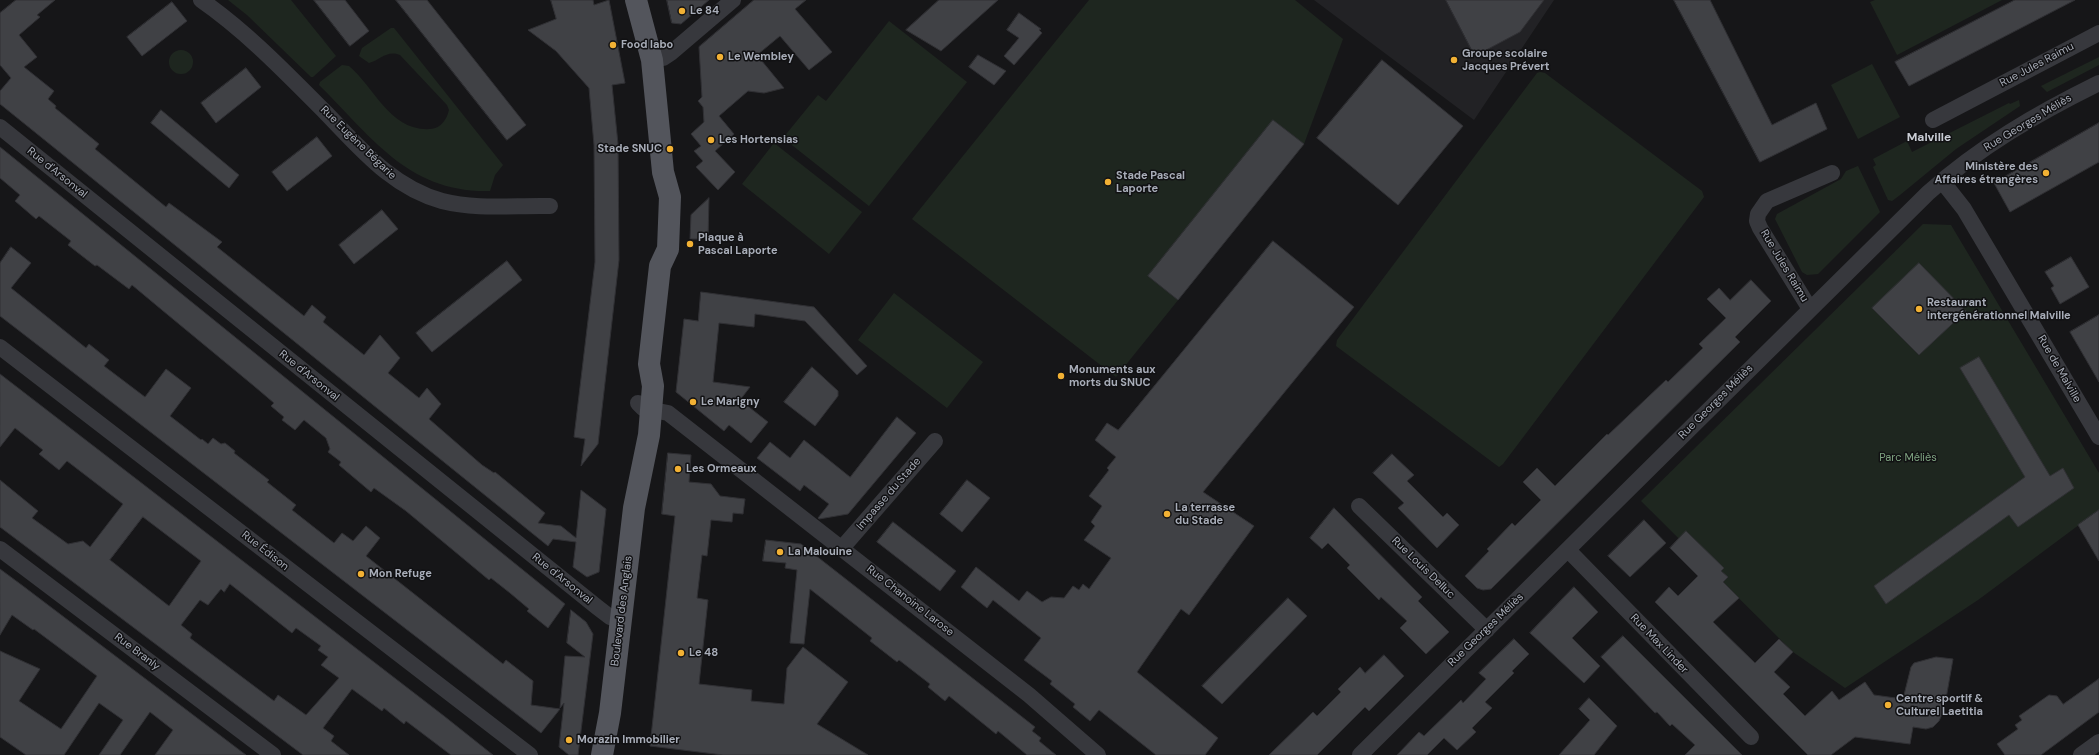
<!DOCTYPE html>
<meta charset="utf-8">
<style>
body{margin:0}
canvas{display:block;background:#161618}
</style>
<canvas width="2099" height="755"></canvas>
<script>
const c = document.querySelector('canvas').getContext('2d');
c.lineJoin = 'round';
function fill(path, color) { c.fillStyle = color; c.fill(path, 'evenodd'); }
function trace(path, color, width, dash) { c.strokeStyle = color; c.lineWidth = width; c.lineCap = dash ? 'butt' : 'round'; c.setLineDash(dash || []); c.stroke(path); }
function write(font, color, halo, rows, align = 'center') {
  c.font = font + ' "DM Sans",sans-serif'; c.lineWidth = 3; c.setLineDash([]); c.textBaseline = 'middle'; c.strokeStyle = halo; c.fillStyle = color; for (const [text, x, y, turn = 0] of rows) {
    c.save(); c.translate(x, y); c.rotate((+turn || 0) * Math.PI / 180); c.textAlign = isNaN(turn) ? turn : align; if (halo) c.strokeText(text, 0, 0); c.fillText(text, 0, 0); c.restore();
  }
}
const built = new Path2D(`
 M1314,0H1554L1474,120Z`);
const green = new Path2D(`
 M228,0H291L336,56L313,77H311L247,15Z
 M1089,0H1295L1343,39L1304,144L1116,377L912,219Z
 M1875,0H2002L1897,55L1870,2Z
 M889,21L967,82L869,206L783,138L818,95L826,101Z
 M391,28H394L503,165L495,175L490,191C408,193 372,137 319,85L320,82L342,65L349,66C375,88 390,132 431,129C441,128 447,119 449,110L447,105L400,55C386,50 381,60 369,63L359,56L362,48Z
 M169 62a12 12 0 1 1 24 0a12 12 0 1 1-24 0Z
 M2099,57V65L2047,92L2041,86Z
 M1872,64L1900,117L1858,139L1831,85Z
 M1540,72L1545,73L1702,191L1704,197L1503,464L1499,467L1336,346L1337,340L1537,73Z
 M2019,100L2020,106L1956,149L1900,195L1892,201L1888,200L1873,167L1876,165L1873,159L1907,141L1912,152L2009,103L2010,104Z
 M774,143L862,212L829,254L742,184Z
 M1858,166L1880,212L1818,274L1807,275L1802,272L1775,219L1777,214L1841,179L1846,171Z
 M1923,224L1951,225L2099,473V510L1978,600L1845,688L1793,652L1641,501Z
 M894,293L983,362L947,408L858,340Z`);
const building = new Path2D(`
 M16,0H55L37,15L40,17L19,35L37,57L24,67L54,91L48,99L56,106L55,108L99,144L95,149L166,207L169,203L222,242L217,247L304,316L312,305L326,317L323,322L364,355L380,335L400,358L388,373L419,398L427,388L441,404L429,419L482,465L494,473L495,472L545,513L538,523L561,526L576,538L581,490L606,509L599,572L587,577L573,567L576,542L553,539L548,546L0,104V91L11,78L0,65V13Z
 M314,0H345L369,31L350,46Z
 M396,0H427L526,125L507,140Z
 M551,0H593L594,5L609,0L625,83L612,85L618,144L619,260L598,444L581,466L585,439L574,437L595,262L594,145L589,88L556,51L528,30L556,19Z
 M667,0H709L681,24L672,23Z
 M754,0H806L795,9L832,52L809,70L780,36L757,55L784,88L764,93L748,91L719,116L734,134L715,151L735,172L718,190L696,167L703,161L694,151L701,146L691,134L704,122L703,107L698,101L702,97L699,47Z
 M939,0H998L941,51L906,30Z
 M1446,0H1544L1520,32L1475,56Z
 M1674,0H1710L1772,125L1816,103L1827,129L1760,162Z
 M2015,0H2075L1909,86L1895,62Z
 M172,2L187,21L142,56L127,37Z
 M1019,13L1041,29L1039,30L1042,33L1014,65L1004,56L1019,38L1007,30Z
 M978,55L1006,71L994,85L969,67Z
 M1382,60L1463,126L1398,205L1317,138Z
 M246,68L261,87L216,123L201,103Z
 M161,110L239,175L229,188L151,123Z
 M1273,120L1304,144L1178,300L1148,276Z
 M2099,123V162L2010,212L1994,183Z
 M317,137L332,156L287,191L272,172Z
 M0,147L565,604L548,628L527,611L529,609L510,593L491,578L489,580L406,511L374,488L371,492L339,465L341,462L328,452L330,449L326,438L304,420L295,430L282,420L284,417L271,406L274,403L254,386L162,310L132,285L129,289L97,265L95,266L68,245L71,241L39,216L36,219L15,201L20,195L0,178Z
 M709,198L708,239H690L691,215Z
 M382,210L398,229L354,264L339,245Z
 M1273,241L1354,307L1203,492L1254,526L1189,615L1181,609L1137,672L1218,738L1205,755H1156L1099,710L1090,721L1073,707L1075,704L1050,684L1052,681L1024,660L1041,638L993,600L987,608L961,587L976,567L1019,601L1027,591L1042,602L1051,597L1064,598L1073,586L1079,590L1083,584L1089,589L1111,558L1084,540L1095,526L1091,522L1102,506L1089,496L1109,470L1107,468L1116,457L1095,440L1107,423L1118,430Z
 M11,247L31,263L11,288L86,348L89,344L109,360L104,366L145,397L166,369L191,388L170,416L201,440L202,439L208,444L213,438L221,444L225,443L235,451L234,453L269,480L267,482L296,505L292,510L334,543L342,533L353,541L366,526L380,538L366,556L503,664L506,660L533,681L531,705L560,709L541,733L0,316V263Z
 M2071,257L2089,287L2060,304L2051,288L2054,286L2045,272Z
 M507,261L522,280L432,352L416,333Z
 M1919,263L1966,311L1919,355L1872,308Z
 M1751,280L1771,301L1735,337L1740,342L1491,589L1483,590L1477,588L1465,576L1489,551L1487,549L1512,523L1515,526L1541,500L1523,482L1537,468L1555,486L1607,434L1608,435L1666,380L1668,382L1703,348L1699,344L1726,318L1707,299L1719,288L1730,300Z
 M701,292L814,307L867,366L857,375L805,321L755,314L754,327L719,323L713,382L750,387L740,400L768,422L751,443L729,425L724,431L676,392L684,319L698,321Z
 M2099,315V382L2070,332Z
 M1979,357L2050,476L2063,468L2074,488L2018,527L2009,515L1886,604L1874,586L2025,477L1960,368Z
 M812,367L838,391V396L815,426L784,402Z
 M0,374L444,716L493,755H451L406,721L404,724L384,708L382,711L352,689L323,728L334,736L331,741L349,755H303L0,527V480L38,511L32,518L68,544L83,541L90,547L123,504L67,461L59,470L39,454L43,450L15,428L0,447ZM143,517L201,561L169,606L110,560ZM230,584L292,633L296,628L321,646L318,650L328,657L321,665L339,678L306,715L278,695L274,701L190,638L192,634L181,625L200,600L208,605L221,589L224,592Z
 M897,417L916,433L848,514L819,519L818,518L829,504L804,485L800,491L757,458L770,442L790,458L804,440L850,477Z
 M668,453L691,455L689,482L711,484L720,496L745,499L743,514L733,513L732,522L711,520L707,556L702,555L697,598L708,600L699,684L752,690L751,701L784,704L787,668L803,647L848,682L817,724L868,755H723L650,746L675,516L662,514Z
 M1392,454L1414,475L1407,481L1443,517L1447,513L1459,525L1437,548L1398,508L1404,503L1373,473Z
 M967,480L990,498L962,532L940,514Z
 M1334,508L1422,597L1418,601L1449,632L1426,654L1400,628L1407,621L1381,597L1379,600L1347,568L1350,565L1328,543L1322,549L1310,538Z
 M2099,510V561L2078,525Z
 M1644,520L1666,543L1630,577L1608,556Z
 M893,522L956,571L940,591L877,542Z
 M1686,531L1724,568L1721,571L1728,577L1723,582L1739,598L1713,622L1755,663L1779,639L1793,652L1774,672L1790,687L1783,694L1805,716L1832,691L1839,700L1865,682L1874,695L1903,699L1911,667L1914,663L1936,657L1953,659L1944,710L1939,721L1933,727L1926,729L1913,727L1910,744L1855,737L1831,755H1808L1655,602L1669,587L1678,596L1698,576L1670,548Z
 M766,540L801,544L1035,727L1032,731L1041,738L1039,741L1056,755H1027L998,731L996,734L949,696L945,701L928,687L930,684L899,660L897,662L870,641L872,638L810,589L804,644L790,643L797,570L785,568L786,563L763,561Z
 M0,569L23,586L246,755H155L173,730L150,712L120,755H99L123,720L99,703L64,755H26L0,737V651L40,669L19,701L61,729L97,676L34,629L33,630L12,615L0,635Z
 M1574,587L1598,612L1572,638L1600,666L1584,683L1530,633Z
 M1288,598L1307,616L1222,704L1202,686Z
 M571,610L586,622L593,634L578,755H569L559,747L564,703L560,708L565,656L585,657L567,643Z
 M1623,636L1742,755H1685L1695,745L1672,724L1670,726L1657,712L1655,713L1601,657Z
 M1514,639L1529,654L1512,671L1514,673L1485,702L1492,708L1472,728L1476,732L1457,750L1444,738L1427,755H1397L1419,732L1424,736L1461,700L1463,703L1486,679L1479,673Z
 M1384,655L1404,676L1369,711L1365,707L1317,755H1269L1313,712L1317,716L1341,692L1338,689L1360,667L1365,673Z
 M2099,679V712L2041,755H2005L1997,744L2018,729L2015,725L2022,720L2019,716L2049,695L2057,696L2063,704Z
 M1589,698L1617,726L1594,755H1559L1590,720L1579,709Z`);
const minor = new Path2D(`
 M201,0C247,32 286,73 326,113C361,149 392,187 442,201C477,210 515,205 550,206
 M652,60L663,58L672,52L733,0
 M1933,120L2099,33
 M0,127L597,607L610,617L621,621
 M1942,181L1964,209L2099,437
 M1810,309L1760,228L1757,221L1758,214L1767,201L1832,173
 M0,347L530,755
 M638,403L643,408L668,413L709,445L1029,695L1098,755
 M1359,506L1487,630
 M842,548L935,441
 M0,549L273,755
 M1568,550L1751,737
 M1360,755L1928,193C1979,147 2038,113 2099,83
 M2081,755L2099,742`);
const primary = new Path2D(`
 M602,755L610,713L634,508L649,435L653,386L649,364L660,266L668,249L670,197L663,172L652,60L636,0`);
const markers = [
 [682,11,4,"#f2b134"],
 [613,45,4,"#f2b134"],
 [720,57,4,"#f2b134"],
 [1454,60,4,"#f2b134"],
 [711,140,4,"#f2b134"],
 [670,149,4,"#f2b134"],
 [2046,173,4,"#f2b134"],
 [1108,182,4,"#f2b134"],
 [690,244,4,"#f2b134"],
 [1919,309,4,"#f2b134"],
 [1061,376,4,"#f2b134"],
 [693,402,4,"#f2b134"],
 [678,469,4,"#f2b134"],
 [1167,514,4,"#f2b134"],
 [780,552,4,"#f2b134"],
 [361,574,4,"#f2b134"],
 [681,653,4,"#f2b134"],
 [1888,705,4,"#f2b134"],
 [569,740,4,"#f2b134"]
];
const poiNames = [
 ["Le 84",690,11],
 ["Food labo",621,45],
 ["Groupe scolaire",1462,54],
 ["Jacques Prévert",1462,67],
 ["Le Wembley",728,57],
 ["Les Hortensias",719,140],
 ["Stade SNUC",662,149,"right"],
 ["Ministère des",2038,167,"right"],
 ["Affaires étrangères",2038,180,"right"],
 ["Stade Pascal",1116,176],
 ["Laporte",1116,189],
 ["Plaque à",698,238],
 ["Pascal Laporte",698,251],
 ["Restaurant",1927,303],
 ["intergénérationnel Malville",1927,316],
 ["Monuments aux",1069,370],
 ["morts du SNUC",1069,383],
 ["Le Marigny",701,402],
 ["Les Ormeaux",686,469],
 ["La terrasse",1175,508],
 ["du Stade",1175,521],
 ["La Malouine",788,552],
 ["Mon Refuge",369,574],
 ["Le 48",689,653],
 ["Centre sportif &",1896,699],
 ["Culturel Laetitia",1896,712],
 ["Morazin Immobilier",577,740]
];
const streetNames = [
 ["Rue Jules Raimu",2037,65,-28],
 ["Rue Georges Méliès",2028,123,-31],
 ["Rue Eugène Bégarie",358,143,44],
 ["Rue d'Arsonval",57,173,39],
 ["Rue Jules Raimu",1784,266,59],
 ["Rue de Malville",2059,369,60],
 ["Rue d'Arsonval",309,376,39],
 ["Rue Georges Méliès",1716,402,-45],
 ["Impasse du Stade",889,494,-49],
 ["Rue Édison",265,551,38],
 ["Rue Louis Delluc",1423,568,44],
 ["Rue d'Arsonval",562,579,39],
 ["Rue Chanoine Larose",910,601,38],
 ["Boulevard des Anglais",622,611,-83],
 ["Rue Georges Méliès",1486,630,-44],
 ["Rue Max Linder",1659,644,46],
 ["Rue Branly",137,652,37]
];
const parkNames = [
 ["Parc Méliès",1908,458]
];
const neighbourhoodNames = [
 ["Malville",1929,138]
];
fill(built, '#222225');
fill(green, '#1e261f');
fill(building, '#404145');
trace(building, '#303034', 1);
trace(minor, '#37383d', 16);
trace(primary, '#53555c', 22);
for (const [x, y, r, color] of markers) { const dot = new Path2D(); dot.arc(x, y, r, 0, 2 * Math.PI); c.fillStyle = color; c.fill(dot); trace(dot, '#111113', 1.5); }
write('bold 11px', '#a8adb8', '#111113', poiNames, 'left');
write('11px', '#a8adb8', '#111113', streetNames);
write('11px', '#7fa381', '#111113', parkNames);
write('bold 12px', '#c9ccd4', '#111113', neighbourhoodNames);
</script>
